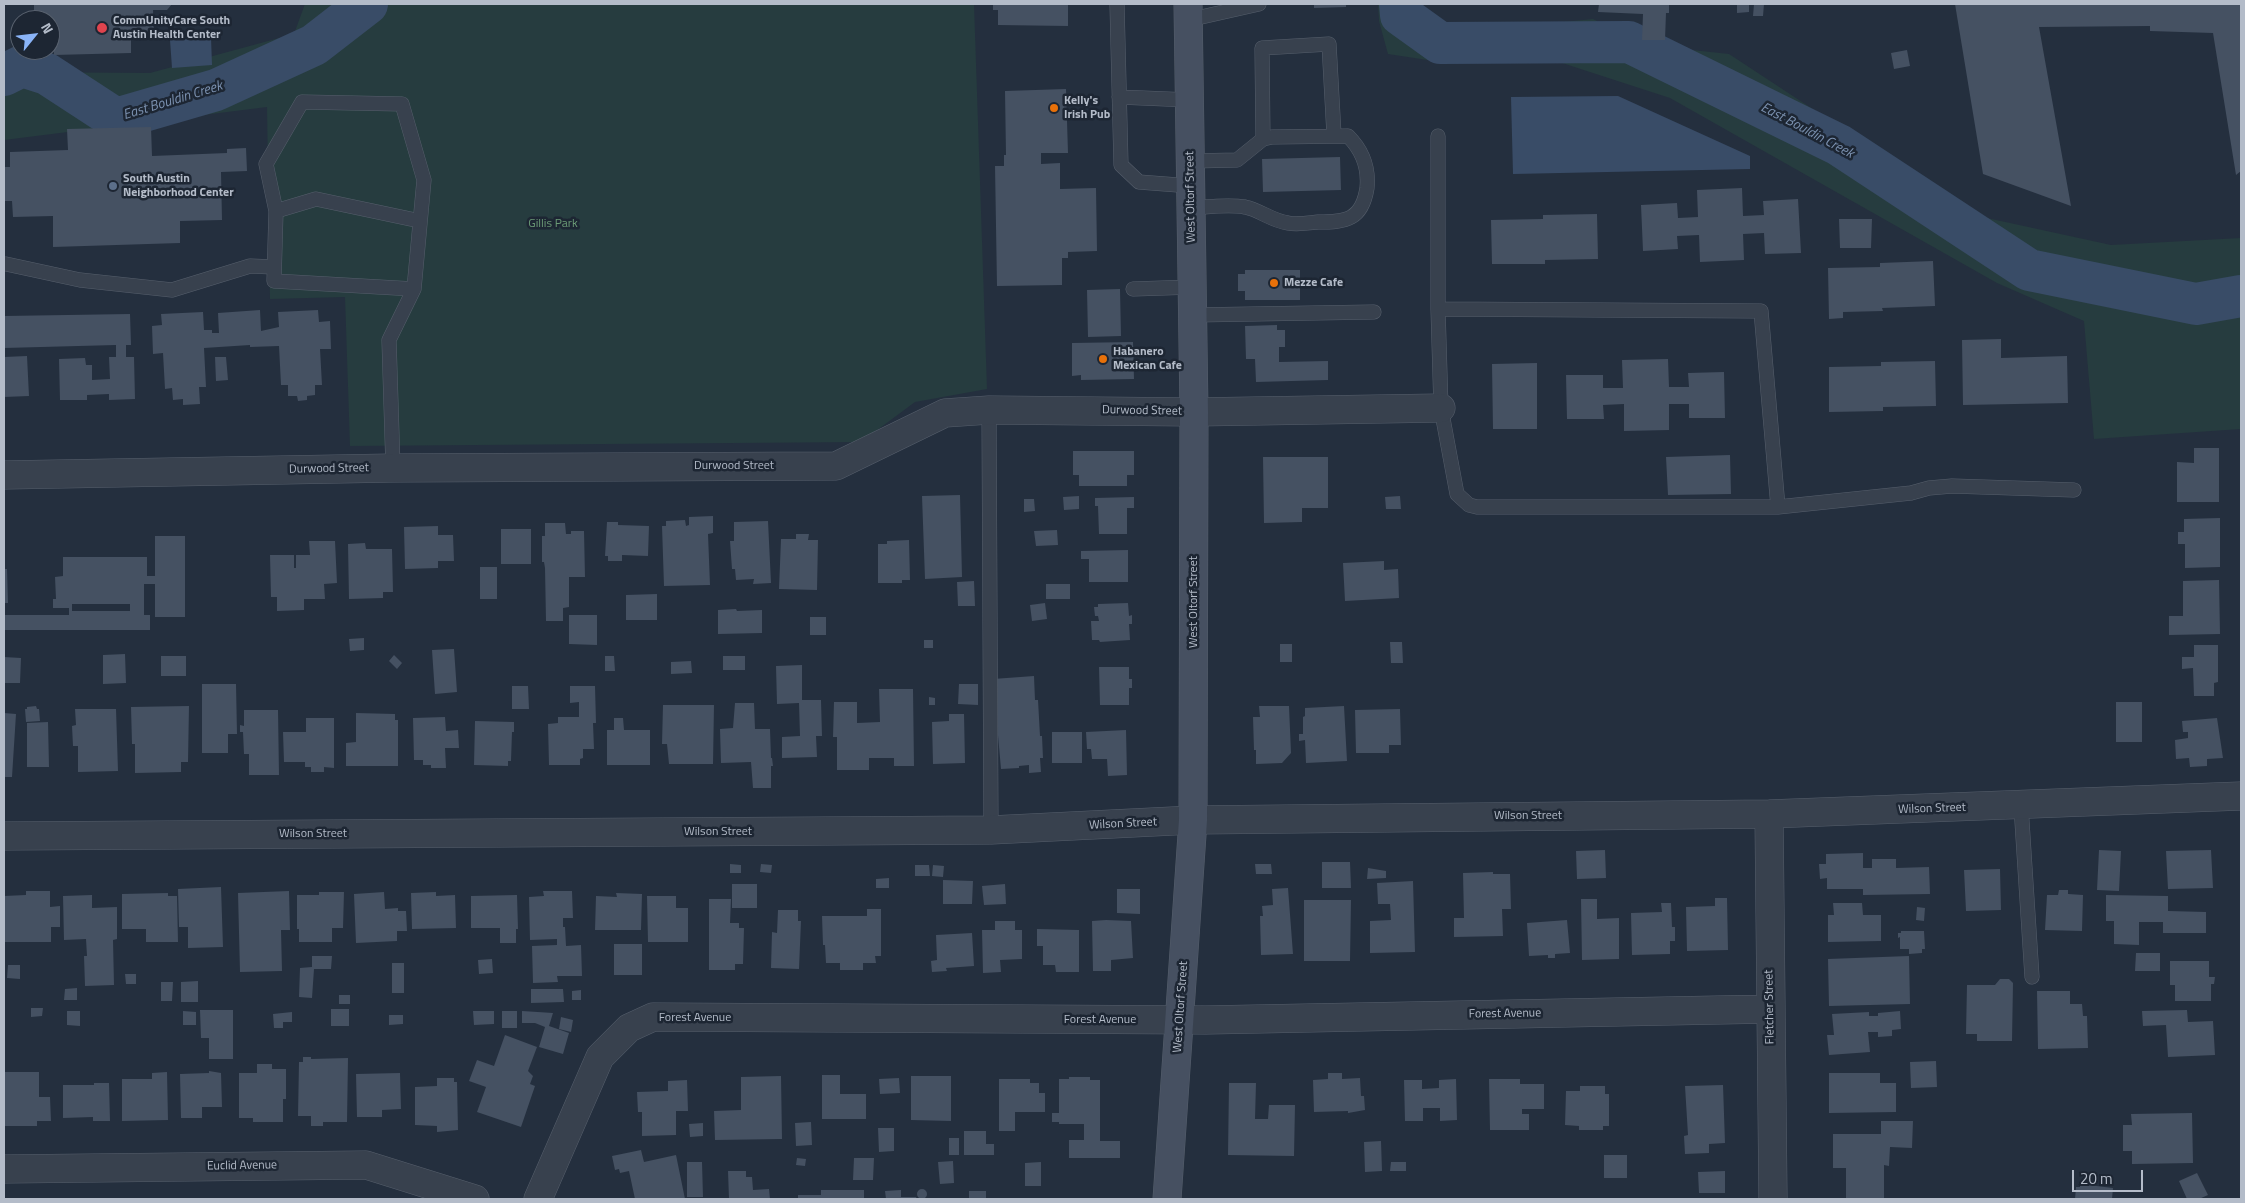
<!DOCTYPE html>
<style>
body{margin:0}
#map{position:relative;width:2245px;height:1203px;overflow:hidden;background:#242f3e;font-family:"Titillium Web",sans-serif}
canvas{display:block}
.frame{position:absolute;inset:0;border:5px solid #b4bcc9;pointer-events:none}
.north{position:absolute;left:10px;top:10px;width:50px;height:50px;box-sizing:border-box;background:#1d2633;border:1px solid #59626f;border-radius:50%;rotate:61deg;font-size:14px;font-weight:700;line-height:20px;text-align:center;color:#b4bcc9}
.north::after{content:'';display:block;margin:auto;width:18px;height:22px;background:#8ab4f8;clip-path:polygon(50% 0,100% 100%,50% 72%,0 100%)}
.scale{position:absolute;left:2072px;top:1170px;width:71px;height:22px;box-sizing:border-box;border:2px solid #b4bcc9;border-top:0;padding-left:6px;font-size:15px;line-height:18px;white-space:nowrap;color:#b4bcc9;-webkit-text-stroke:4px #1d2633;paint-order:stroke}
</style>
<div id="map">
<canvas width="2245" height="1203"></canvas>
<div class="frame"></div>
<div class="north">N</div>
<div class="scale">20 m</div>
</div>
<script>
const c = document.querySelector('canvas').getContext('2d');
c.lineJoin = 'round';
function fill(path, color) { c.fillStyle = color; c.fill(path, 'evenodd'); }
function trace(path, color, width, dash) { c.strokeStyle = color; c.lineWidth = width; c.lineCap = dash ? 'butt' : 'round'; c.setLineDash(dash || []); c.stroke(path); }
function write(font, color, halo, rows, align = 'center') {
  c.font = font + ' "Titillium Web",sans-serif'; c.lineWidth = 5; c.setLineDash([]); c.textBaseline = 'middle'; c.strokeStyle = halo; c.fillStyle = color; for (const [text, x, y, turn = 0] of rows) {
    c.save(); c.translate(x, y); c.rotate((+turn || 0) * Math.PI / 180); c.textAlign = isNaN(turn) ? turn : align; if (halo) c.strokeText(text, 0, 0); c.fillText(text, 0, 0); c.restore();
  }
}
const green = new Path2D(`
 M305,4H974L987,389L915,402L861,442L350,446L345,297L270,299L267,107L4,140V72L150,73L294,34Z
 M1378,4H1409L1426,28L1444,34L1593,19L1646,45L1729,54L1939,192L1987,218L2111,245L2241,238V429L2094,439L2084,321L1997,283L1670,98L1556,61H1434L1388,54L1379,21Z`);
const water = new Path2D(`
 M211,37L212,65L172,68L170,40Z
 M1618,96L1750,156V169L1513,174L1511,97Z`);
const river = new Path2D(`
 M1400,4L1401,15L1440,43L1629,42L1839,145L2029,270L2196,304L2241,296
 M4,75L22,66L47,74L116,119L216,90L314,45L367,4`);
const building = new Path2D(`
 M34,4H172L167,10H153L154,36H131V53L54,55V50H50V20H34Z
 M993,4H1068V26L998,25V10H993Z
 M1314,4H1346V7L1314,8Z
 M1599,4H1669V13H1666L1665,40H1642L1643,14L1598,12Z
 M1737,4H1749V12L1737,13Z
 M1754,4H1764L1763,16H1753Z
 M1955,4H2241V171L2236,175L2213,33L2150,31V26L2039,27L2071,206L1983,174Z
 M1907,50L1910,66L1894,69L1891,53Z
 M1066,89L1068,153H1041V164L1060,163V189L1096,188L1097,251L1068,252V258H1062V285L997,286L995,166H1004V155H1006L1005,91Z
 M151,127L152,156L227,153V149L246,148L247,171L221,172L222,220L180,221V243L53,247V216L13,217L12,201H4V167H10V152L68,150L67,129Z
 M1340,157L1341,190L1263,192L1262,159Z
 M1742,188L1743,216L1764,215L1763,201L1798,199L1801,253L1765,254L1764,233L1743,234L1744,260L1700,262L1699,235L1677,236L1678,249L1643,251L1641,205L1677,203L1678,218L1698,217L1697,190Z
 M1597,214L1598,259L1545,260V264H1492L1491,220L1543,219V215Z
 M1839,219H1872L1871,248H1840Z
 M1933,261L1935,306L1882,308L1883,311L1843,312V318L1829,319L1828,268L1880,267V263Z
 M1245,270H1300V300H1245V291H1238V274H1245Z
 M1120,289L1121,336L1088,337L1087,290Z
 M260,310L261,331L279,327L278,312L318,310L319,322L330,321L331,349H320L322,385H315V395L307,396V400L298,401L297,396H288V385H281L279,346L250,347V345L204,348L206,387H199L200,404L183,405V399L173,400L172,388L165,389L163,353L153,354L152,326L162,325L161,314L203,312L204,330H212V333H219L218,313Z
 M130,314L131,345H126V357H134L135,399L109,400V394L87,395V400H60L59,359L85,358L86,365H92V380L110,379L109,357H116V345L4,348V316Z
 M1277,325V330H1285V347H1279V362L1328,361V380L1256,382L1255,359H1246L1245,326Z
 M2001,339V358L2067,356L2068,403L1963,405L1962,340Z
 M1133,342L1134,379L1081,380V375L1072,376V343Z
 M27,356L29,396L4,397V357Z
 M215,357H226L228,380L216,381Z
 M1668,359L1669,387H1689L1688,373L1724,372L1725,418H1689V404H1669V430L1624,431V404L1603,405L1604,419H1567L1566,375H1603V388H1623L1622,360Z
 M1935,361L1936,406L1883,407V411L1829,412V367L1881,366V362Z
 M1537,363V429H1493L1492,364Z
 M2194,448H2219V502H2177V462L2194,463Z
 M1073,451H1134V475H1127V486H1079V475H1073Z
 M1730,455L1731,494L1668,495L1666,457Z
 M1263,457H1328V508H1302V522L1264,523Z
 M960,495L962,577L925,579L922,496Z
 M1079,496V509L1064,510L1063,497Z
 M1400,496L1401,509H1386L1385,497Z
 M1134,497V508H1127V534H1099L1098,506H1095V498Z
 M1024,499H1034L1035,511L1024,512Z
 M713,516V533L708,534L710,585L664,586L662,526H666V521L685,520L686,526L689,525V517Z
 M2220,518V567L2185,568V544H2178V532H2184V519Z
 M768,521L771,583L753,584L754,579L736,580L735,569H732L730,541H734V522Z
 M607,522H618V525L649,526L648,556L622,555V561H608V556H605Z
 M545,523H565L566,534H571V531H584L585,577H569V607L563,608V621H546L545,568L544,562H542V536H545Z
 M438,526V535H453L454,561H438V568L405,569L404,527Z
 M501,529H531V564H501Z
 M1057,530L1058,545L1036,546L1034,531Z
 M796,534H809L808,540H818L817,590L779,589L781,539H796Z
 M155,536H185V617H155V584H144V615H150V630H4V615H69V608H53V599H56L55,577L63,576V557H147V576H155ZM72,604H130V611H72Z
 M909,540L910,580H902V583H878V544H887V541Z
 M309,541H335L337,583L324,584L325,599H304V610L277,611V597H271L270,555H294V568H296V555H310Z
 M365,543L366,549H392L393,592H383V598L349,599L348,544Z
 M1128,550V582H1089V559H1081V551Z
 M1384,561V570L1398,569L1399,598L1345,601L1343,563Z
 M480,567H497V599H480Z
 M4,569H7L8,603H4Z
 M2219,580L2220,634L2169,635V616H2183V581Z
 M974,581L975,606H958L957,582Z
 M1046,584H1070V599H1046Z
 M657,594V620H626V595Z
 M1045,603L1047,619L1032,621L1030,605Z
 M1128,603L1129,616L1132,615V624H1129L1130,640L1100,642L1099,640H1092L1091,621H1099L1098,616H1095L1094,607H1098V604Z
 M736,609L737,611L762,610V633L718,634V610Z
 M569,615H597V645L569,644Z
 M810,617H826V635H810Z
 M364,638V650L350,651L349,639Z
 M924,640H933V648H924Z
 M1390,642H1402L1403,663H1391Z
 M1280,644H1292V662H1280Z
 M2194,645H2218V682L2214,683V696H2194L2193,668L2182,669V657H2194Z
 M454,649L457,692L435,694L432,650Z
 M125,654L126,683L103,684V655Z
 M394,655L402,663L397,669L389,661Z
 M161,656H186V676H161Z
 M605,656H614L615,671H605Z
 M723,656H745V670H723Z
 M4,657L21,658L20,683H4Z
 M691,661L692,673L671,674V662Z
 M802,665V700H821L822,736H816L817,757L782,758V737L800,736L799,703L777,704L776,666Z
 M1099,667H1129V679H1132V688H1129V705H1100Z
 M1034,676L1035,700H1038L1040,736H1042L1043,758H1040L1041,772L1029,773V765L1019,766V768L1001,769L993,679Z
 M202,684H236L237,734H228V753H202Z
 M959,684H978V705L958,704Z
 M512,686H528L529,709H512Z
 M570,686H595L596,723H593L594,749H583V758L580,759V765H549L548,724L558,723V717H579V702L570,703Z
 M879,689H913L914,766H894V758H869V770H837V737H833L834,702H857V723L880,722Z
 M929,697L935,698V705H929Z
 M2116,702H2142V742H2116Z
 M735,703H754L755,729H770L771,758H772L773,766H771V788H753L751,762L721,763L720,729L733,728Z
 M663,705H714L713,764H669L667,744H662Z
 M36,706L37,709H39L40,721L26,722L25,709H27V707Z
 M189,706L188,762H181V772L135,773V744H132L131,707Z
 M1259,706H1289L1291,753L1282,763L1256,764V750H1254L1253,717H1260Z
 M1344,706L1347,761L1306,763L1305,740L1299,741V734H1303V717L1305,716V708Z
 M75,709H116L118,771L78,772V746H73L72,726L76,725Z
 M1400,709L1401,745H1389V753H1356L1355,710Z
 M244,710H278L279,775H249V754H244L243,732H240V725L244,726Z
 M4,713L16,714L12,777H4Z
 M356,713L395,714V720H398V766H346V743L356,742Z
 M949,714H964L965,763L933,764L932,722L949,721Z
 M445,717L446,731L458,730L459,748H445L446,768H431V765H423V760H414L413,718Z
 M306,718H334V768L324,767V772H311V767H305V762H284L283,732H306Z
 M614,718H623L624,730H650V765H607V730H614Z
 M2217,718L2223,758L2207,759V766L2190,767L2189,758L2176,759L2175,740L2188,738V732H2183L2182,721Z
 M475,721L514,722V732H512L511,761H508V766L474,765Z
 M48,722L49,767H27V723Z
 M1126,730L1127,775L1108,776L1107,759H1092L1091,749H1087L1086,732Z
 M1052,732H1082V763H1052Z
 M1605,850L1606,878L1577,879L1576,851Z
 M2099,850L2121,851L2119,891L2097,890Z
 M2211,850L2213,888L2168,889L2166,851Z
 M1863,853V868H1872V859H1896V868L1929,867L1930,894L1863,895V889H1827V878L1820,879L1819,864H1826V854Z
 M1322,862H1350L1351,888H1322Z
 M730,864L741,865V873H730Z
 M761,864L772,865L771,873L760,872Z
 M1255,864H1271L1272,874H1256Z
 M915,865H929L930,876H915Z
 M933,865L944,866L943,877L932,876Z
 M1368,868L1386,871V878L1367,879Z
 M2000,869L2001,910L1966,911L1964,870Z
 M1493,872V874H1510L1511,909H1502L1503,936L1454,937V918H1464L1463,873Z
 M889,878V888H876V879Z
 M943,880L973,881L972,904H943Z
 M1413,881L1415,952L1370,953V921L1391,920L1390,904H1378L1377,883Z
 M732,884H757V908H732Z
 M1005,884L1006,904L984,905L982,886Z
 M221,887L223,947L188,948V927H179L178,889Z
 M1288,888L1293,954L1261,955L1260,916H1263L1262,906L1273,905L1272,889Z
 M1117,889H1140V914L1117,913Z
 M2059,890H2068V894L2083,895L2082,931L2045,930L2047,895H2058Z
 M26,891H50V907L60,906V927H51V942H4V896L26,895Z
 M289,891L290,930H281L282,971L240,972L238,893Z
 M543,891H572L573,918H563V927H565L566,946L581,945L582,976H557L558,982L533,983L532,946L557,945V939L530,940L529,897L544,896Z
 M319,892H344L343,928H332V942H299V929H297V895H319Z
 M384,892L385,909L398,908V911H406L407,931H397V941L356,943L354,894Z
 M436,892V896L455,895L456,928L412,929L411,893Z
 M168,893V896H177L178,942H146V929H122V894Z
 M616,893L642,894L641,930H595L596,896L617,897Z
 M92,895V908L117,907V939L113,940L114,985L85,986L84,956H87L86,939L64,940L63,896Z
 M517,895L518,929H516V943H500V928H471V896Z
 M2106,895L2168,896V911L2206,912V933H2163V922H2139V945L2114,944V921H2106Z
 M647,896H676V908H688V942H648Z
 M1715,898H1727L1728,950L1687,951L1686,907L1715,906Z
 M709,899H731L730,923H739V928H744L743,964H735V970H709Z
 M1581,899H1597V919L1619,918V959L1582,960Z
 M1304,900H1351L1350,961H1304Z
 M1661,903H1671L1672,927H1675V941H1670V954L1632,955L1631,913L1662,912Z
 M1833,903H1862L1863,915H1881V941L1828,942V915H1834Z
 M1917,907L1925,908L1924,921L1916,920Z
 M867,909H881V956H875L876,963H863V970H840V963H826L825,945H823L822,916H867Z
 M778,910H798V921H801L799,969L771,968L772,932L777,933Z
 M1106,920L1131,921L1133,958L1111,960V971H1093L1092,921Z
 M1567,920L1570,953L1555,954V958H1548V955L1529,956L1527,923Z
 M995,921H1015V930H1022V959L1000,960L1001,972L983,973L982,930H995Z
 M1037,929L1079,930V972H1056L1055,965H1043V946H1037Z
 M1901,931H1924L1925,949H1922V953L1909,954V949H1900V937L1898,938V933H1901Z
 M972,933L974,966L946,968L947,971L932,972L931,961L937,960L936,935Z
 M614,944H642V975H614Z
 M2136,953H2160V971H2135Z
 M312,956H332L331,969H314L312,998L299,997L300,968L312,967Z
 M1909,956L1910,1004L1829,1006L1828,959Z
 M492,959L493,973L479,974L478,960Z
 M2170,961H2209V977H2215L2214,984H2211V1001H2175V985H2170Z
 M392,963H404V993H392Z
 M8,965H20V979L7,978Z
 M125,974H136V984H126Z
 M2000,979H2009L2013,983L2012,1041H1977V1034H1966L1967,985H1995Z
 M198,981V1002H181V982Z
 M161,982H173L172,1001H161Z
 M77,988V1000H64L65,989Z
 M531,989H563L564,1002L531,1003Z
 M581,990V1000H572V991Z
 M2037,991H2070V1004H2082L2083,1016H2087L2088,1048L2038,1049Z
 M339,995H350V1004H339Z
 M31,1008H43L42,1016L31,1017Z
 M331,1009H349V1026H331Z
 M200,1010H233V1059H209V1038H201Z
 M2187,1010L2188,1022L2213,1021L2215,1055L2168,1057L2166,1025L2143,1026L2142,1011Z
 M67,1011H80V1026L67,1025Z
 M183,1011L196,1012V1025H183Z
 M473,1011H494V1024L474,1025Z
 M502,1011H517V1028H502Z
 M522,1011L553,1013L549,1026L569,1033L563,1054L539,1047L545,1027L535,1023H522Z
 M1900,1011L1901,1029L1892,1030V1036L1878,1037V1032H1868L1870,1052L1829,1055L1827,1035H1834L1832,1014L1869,1012V1016H1878V1013Z
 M292,1012V1022H283V1028H274L273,1014Z
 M389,1015H403V1024L389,1025Z
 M561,1017L573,1020L571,1032L559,1029Z
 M505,1035L537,1047L528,1071L533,1076L530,1084L535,1086L521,1127L477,1112L486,1087L469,1081L477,1060L494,1066Z
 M303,1057H311V1059L348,1058L347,1122H323V1126H311V1116H298L299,1062H303Z
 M1936,1061L1937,1087L1911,1088L1910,1062Z
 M257,1064H272V1069H286V1099H283V1122H253V1118H239V1073H257Z
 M209,1071L221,1073L222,1107H202V1118H181L180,1074L209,1073Z
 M4,1072H39V1097H50L51,1121H37V1126H4Z
 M167,1072L168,1120L122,1121V1079H152V1073Z
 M400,1073L401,1109L382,1110V1117H357L356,1074Z
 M1328,1073H1342V1079L1360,1078L1361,1096H1364L1365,1110L1348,1113V1111L1314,1112L1313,1080L1328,1079Z
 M1829,1073H1880V1083H1896V1112L1829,1113Z
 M822,1075H840V1094H866V1119H822Z
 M781,1076L782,1139L715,1140L714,1111L741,1110V1077Z
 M911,1076H951V1121L911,1120Z
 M1069,1077H1090V1080H1100V1141H1120V1158H1069V1140H1084V1124H1059V1122H1052V1113H1059V1079H1069Z
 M437,1078H454V1082H457L458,1130L437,1132V1126L415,1125V1087L437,1086Z
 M899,1078L900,1093L880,1094L879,1079Z
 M999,1079H1030V1083H1039V1093H1045V1112H1015V1131H999Z
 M1456,1079L1457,1120L1440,1121V1108H1423V1121H1405L1404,1080H1422V1089L1439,1088V1080Z
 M1489,1079H1520V1084H1544V1109H1522V1114H1529V1130H1490Z
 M687,1080L688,1111H676V1135L642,1136V1112H638L637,1092L668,1091V1081Z
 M94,1083H109L110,1121H93V1117L63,1118V1085H94Z
 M1229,1083H1256L1255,1119H1268L1269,1105H1295L1294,1156L1228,1155Z
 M1723,1085L1725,1143L1709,1144V1153L1685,1154L1684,1136L1688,1135L1685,1086Z
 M1580,1086H1605V1094H1609V1126H1603V1130H1579V1126L1565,1125L1566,1091H1580Z
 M2192,1113L2193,1163L2132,1164V1151H2123V1125H2132L2131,1114Z
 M1881,1121H1913L1912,1148L1890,1147L1889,1166L1884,1165V1198H1846V1168H1833V1134H1881Z
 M811,1122L812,1145L796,1146L795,1123Z
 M703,1123V1136L690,1137L689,1124Z
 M878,1128H894V1151L879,1152Z
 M964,1131H986V1144H994V1155H964Z
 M949,1138H959V1155H949Z
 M1381,1141L1382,1171L1365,1172L1364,1142Z
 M641,1150L644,1162L676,1155L685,1199H635L629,1171L620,1173L619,1169L615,1170L612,1156Z
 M1604,1155H1627V1178H1604Z
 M797,1158L806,1159L805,1166L796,1165Z
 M854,1158H874L873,1180H853Z
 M953,1161L954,1183L940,1184L938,1162Z
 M687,1162H702L703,1197H687Z
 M1041,1162V1186H1025V1163Z
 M1391,1162H1406V1171H1390Z
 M728,1171H746V1177H752L753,1190L769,1189L770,1199H729Z
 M1725,1171V1193H1699L1698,1172Z
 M2197,1173L2208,1195L2199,1199H2187L2179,1181Z
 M2080,1184L2113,1188L2112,1199H2075L2076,1187H2080Z
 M917 1194a5 5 0 1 1 10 0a5 5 0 1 1-10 0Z
 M821,1190H864V1199H798V1195H821Z
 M901,1190V1197H916L917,1199H886L885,1191Z
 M969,1191H986V1199H969Z`);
const service = new Path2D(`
 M1117,4L1121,165L1139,182L1191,186
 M1188,20L1259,4
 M1119,97L1190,100
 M1438,136V309L1441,408L1457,494L1469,505L1477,507H1778L1911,493L1929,488L1952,486L2074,490
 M1263,139L1262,48L1329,44L1334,135
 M1191,161L1237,160L1263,139L1272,137L1348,136C1362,150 1369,168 1367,188C1362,220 1346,222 1318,222C1308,223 1297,225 1288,223C1272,221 1260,210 1245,207C1228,204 1208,207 1191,208
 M276,211L274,281L414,289
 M6,264L80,280L172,290L250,266L274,267
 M1133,289L1193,287
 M1438,309L1761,311L1778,507
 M1193,315L1374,312
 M989,410L991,830
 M393,468L389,340L414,289L424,180L402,104L302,102L266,164L276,211L316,199L420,221
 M2021,806L2032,977`);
const minor = new Path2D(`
 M4,475L393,468L836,466L945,413L989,410L1194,412L1441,408
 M1769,814L1773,1199
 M4,836L991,830L1193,820L1769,814L2241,796
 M4,1169L366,1165L475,1199
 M538,1199L600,1057L629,1028L653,1017L1206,1020L1770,1009`);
const secondary = new Path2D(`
 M1167,1199L1193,820L1194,412L1188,4`);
const markers = [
 [102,28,6,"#e0444e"],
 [1054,108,5,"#e8710a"],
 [113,186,5,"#5c6f8a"],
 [1274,283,5,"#e8710a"],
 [1103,359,5,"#e8710a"]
];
const poiNames = [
 ["CommUnityCare South",113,21],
 ["Austin Health Center",113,35],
 ["Kelly's",1064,101],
 ["Irish Pub",1064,115],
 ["South Austin",123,179],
 ["Neighborhood Center",123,193],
 ["Mezze Cafe",1284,283],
 ["Habanero",1113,352],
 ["Mexican Cafe",1113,366]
];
const streetNames = [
 ["West Oltorf Street",1191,197,-91],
 ["Durwood Street",1142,411,1],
 ["Durwood Street",734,466],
 ["Durwood Street",329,469,-1],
 ["West Oltorf Street",1194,602,-90],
 ["Wilson Street",1932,809,-2],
 ["Wilson Street",1528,816],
 ["Wilson Street",1123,824,-3],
 ["Wilson Street",718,832],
 ["Wilson Street",313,834],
 ["West Oltorf Street",1181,1007,-86],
 ["Fletcher Street",1770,1007,-91],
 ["Forest Avenue",1505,1014,-1],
 ["Forest Avenue",695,1018],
 ["Forest Avenue",1100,1020],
 ["Euclid Avenue",242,1166,-1]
];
const parkNames = [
 ["Gillis Park",553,224]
];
const waterNames = [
 ["East Bouldin Creek",173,101,-17],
 ["East Bouldin Creek",1807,131,28]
];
fill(green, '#263c3f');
fill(water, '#394c67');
trace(river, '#394c67', 42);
fill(building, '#455162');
trace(service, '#565f6c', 15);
trace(minor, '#565f6c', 29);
trace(secondary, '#565f6c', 29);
trace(service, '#38414e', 14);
trace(minor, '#38414e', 28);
trace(secondary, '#465061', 28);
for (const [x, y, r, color] of markers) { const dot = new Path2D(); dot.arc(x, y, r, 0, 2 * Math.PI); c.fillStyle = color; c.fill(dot); trace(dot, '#1d2633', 2); }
write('bold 12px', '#b4bcc9', '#1d2633', poiNames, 'left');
write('12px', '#b4bcc9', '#1d2633', streetNames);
write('12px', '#6b9a76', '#1d2633', parkNames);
write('italic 14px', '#7c92b1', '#1d2633', waterNames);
</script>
